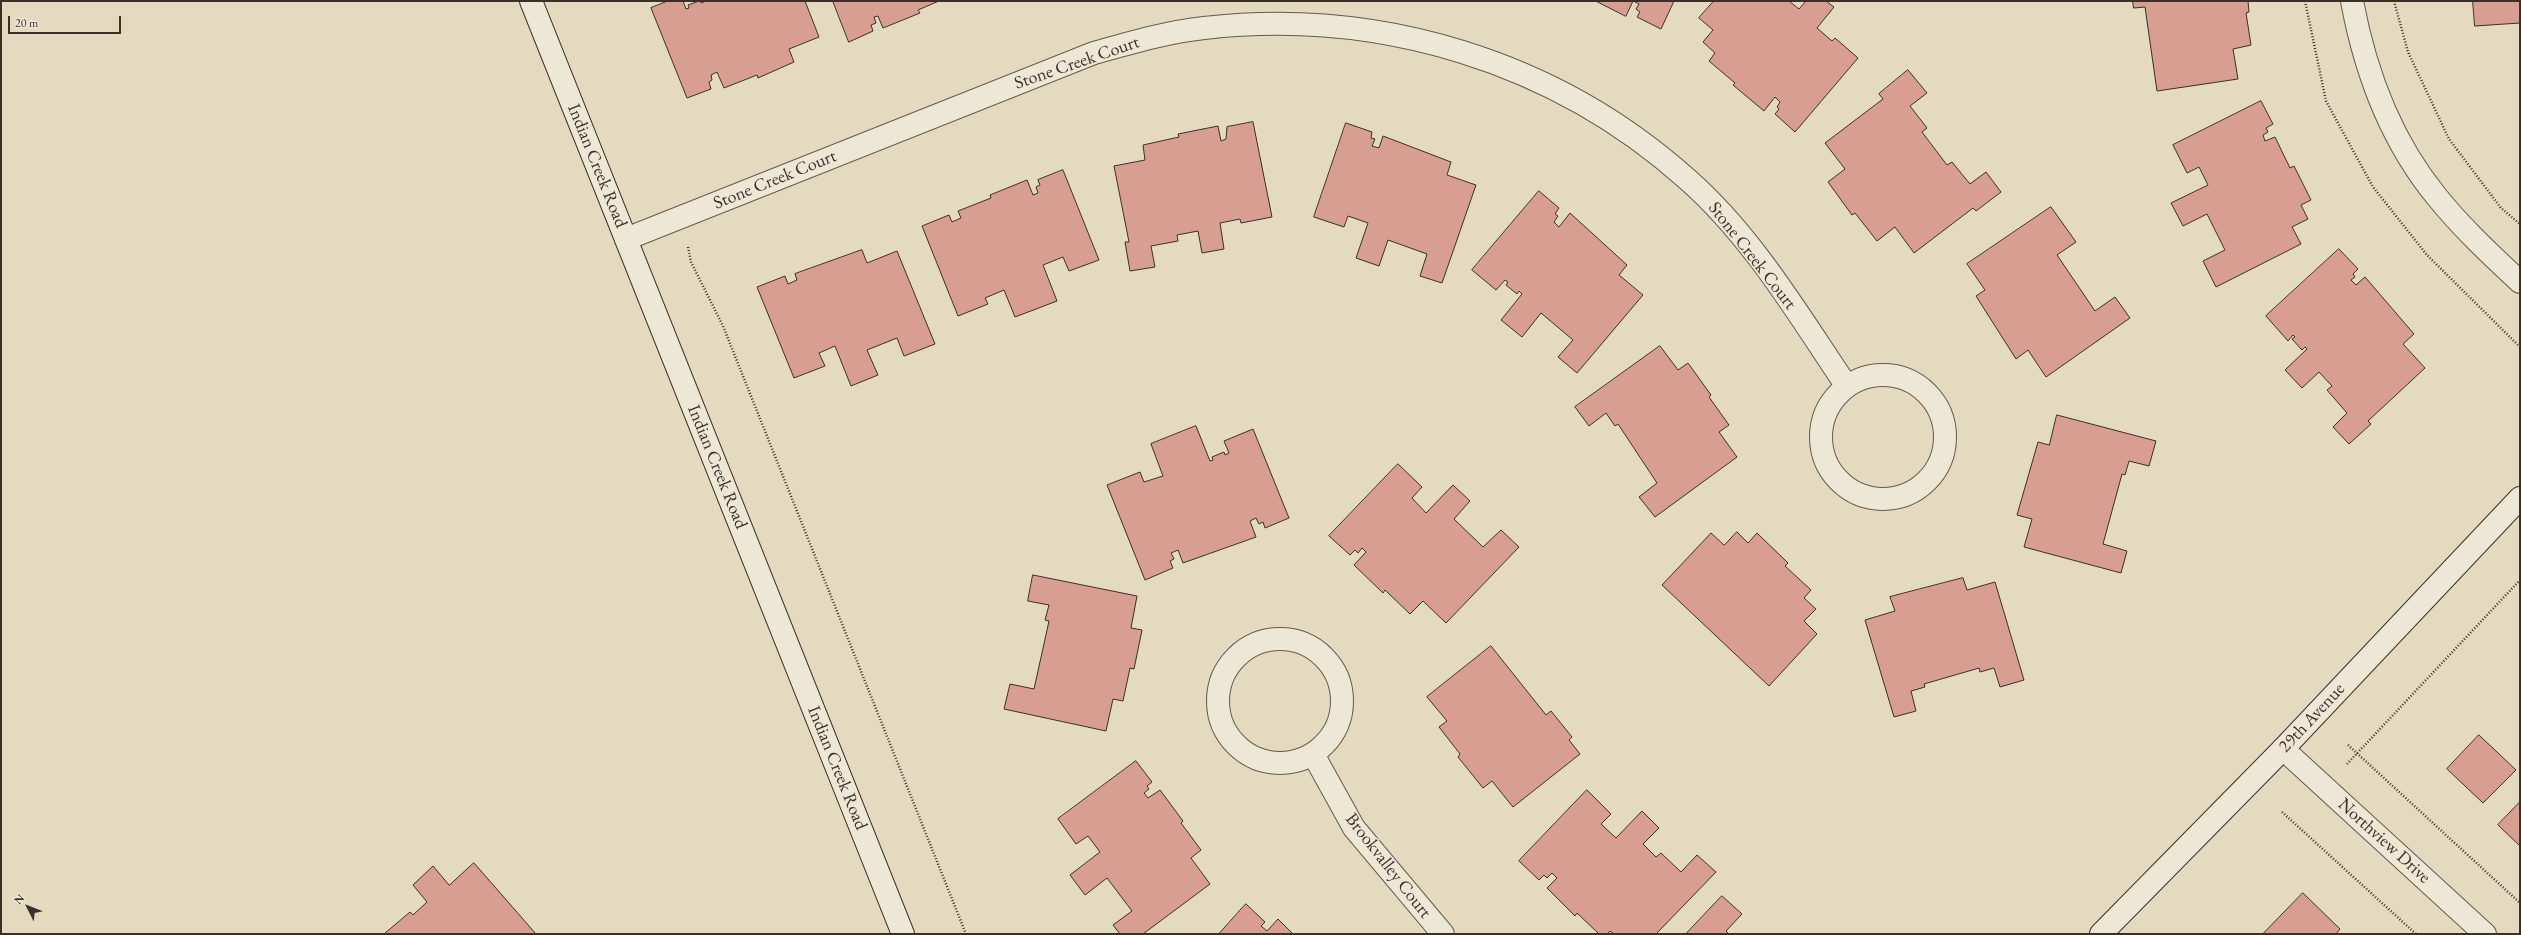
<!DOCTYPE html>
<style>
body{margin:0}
#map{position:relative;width:2521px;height:935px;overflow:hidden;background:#e4dabf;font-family:"EB Garamond",serif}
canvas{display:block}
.frame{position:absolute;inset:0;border:2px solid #3c2f28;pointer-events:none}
.north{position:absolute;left:8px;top:887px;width:40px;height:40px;-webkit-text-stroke:3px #ede7d5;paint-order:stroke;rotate:312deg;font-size:11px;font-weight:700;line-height:16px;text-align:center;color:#3c2f28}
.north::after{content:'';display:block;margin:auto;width:14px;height:18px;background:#3c2f28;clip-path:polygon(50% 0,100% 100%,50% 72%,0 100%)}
.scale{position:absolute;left:8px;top:16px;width:113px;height:18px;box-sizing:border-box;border:2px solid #3c2f28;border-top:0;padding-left:5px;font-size:12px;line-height:14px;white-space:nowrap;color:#3c2f28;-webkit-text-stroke:3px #ede7d5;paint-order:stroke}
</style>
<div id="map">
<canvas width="2521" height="935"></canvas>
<div class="frame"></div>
<div class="north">N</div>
<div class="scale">20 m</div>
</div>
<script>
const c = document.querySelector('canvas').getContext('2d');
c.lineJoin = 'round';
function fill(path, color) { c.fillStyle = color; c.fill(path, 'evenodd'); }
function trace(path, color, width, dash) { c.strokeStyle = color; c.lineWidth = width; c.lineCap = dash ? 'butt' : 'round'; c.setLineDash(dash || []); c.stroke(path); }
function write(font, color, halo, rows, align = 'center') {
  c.font = font + ' "EB Garamond",serif'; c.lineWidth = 3; c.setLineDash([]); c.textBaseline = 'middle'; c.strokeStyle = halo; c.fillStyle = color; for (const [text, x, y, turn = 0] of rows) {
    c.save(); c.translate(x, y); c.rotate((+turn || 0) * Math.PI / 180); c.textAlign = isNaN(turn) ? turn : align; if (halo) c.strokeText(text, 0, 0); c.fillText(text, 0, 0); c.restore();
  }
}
const building = new Path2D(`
 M668,1H683L686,9L689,8L688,5L699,1L702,3L705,1H805L819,37L789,49L794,62L758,78L757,75L724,88L717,72L711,75L712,80L709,82L711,89L687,98L651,8Z
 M833,1H939L918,10L920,13L883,28L878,16L874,17L876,23L871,25L873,31L849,42Z
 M1596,1H1674L1661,29L1637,17L1640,12L1636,9L1639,4L1633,1L1626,16Z
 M1714,1H1789L1799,9L1806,1H1826L1834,7L1817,28L1832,41L1835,38L1858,58L1795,132L1775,114L1779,109L1777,107L1780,102L1775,97L1764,111L1733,85L1735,83L1709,61L1715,53L1703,42L1713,30L1699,18Z
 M2133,1H2248L2249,12L2246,13L2251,45L2233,49L2238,79L2157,91L2145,7L2134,8Z
 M2473,1H2520V23L2475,26Z
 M1908,70L1927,93L1910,106L1927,128L1922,132L1947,165L1952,162L1970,184L1986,172L2001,192L1976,211L1973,208L1914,253L1895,227L1877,241L1855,213L1852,215L1828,182L1845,169L1825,143L1883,99L1879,94Z
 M2261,101L2273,124L2266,128L2268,132L2263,135L2265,141L2275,137L2290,168L2294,166L2311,200L2301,205L2308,219L2292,227L2301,244L2216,287L2203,261L2225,250L2207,214L2183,226L2171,203L2208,185L2199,167L2187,173L2173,145Z
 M1253,122L1272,217L1241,223L1240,219L1220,223L1224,249L1202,253L1198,231L1177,235L1178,241L1151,246L1155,267L1130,271L1125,242H1129L1114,166L1145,160L1143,145L1179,137L1178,134L1218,126L1221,141L1226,139L1227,127Z
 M1346,123L1372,132L1371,138L1375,139L1372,146L1379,148L1383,136L1451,162L1447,175L1476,185L1442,283L1420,276L1427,254L1388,240L1379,266L1356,258L1368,223L1348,216L1344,227L1314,217Z
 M1063,170L1099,260L1069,271L1063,257L1043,265L1057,301L1015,317L1004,290L985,298L988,304L958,316L922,226L949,215L952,222L961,218L958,211L991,198L990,195L1027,180L1033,195L1038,193L1036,187L1040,185L1038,180Z
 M1539,191L1559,208L1555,214L1558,216L1554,222L1559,227L1570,213L1627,265L1619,275L1643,295L1577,373L1558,357L1573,340L1541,313L1522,337L1501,320L1522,294L1519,291L1517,294L1506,285L1508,282L1505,280L1496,290L1472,270Z
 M2051,207L2076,242L2057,255L2095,311L2115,297L2130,318L2046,377L2028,350L2016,359L1976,296L1985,290L1967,264Z
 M2339,249L2358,269L2353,274L2355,277L2351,280L2356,285L2365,277L2414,334L2403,344L2425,368L2368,421L2371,424L2349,444L2333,427L2347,413L2327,390L2332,386L2319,372L2302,388L2285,370L2307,349L2305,347L2302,350L2292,339L2295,337L2293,335L2288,341L2266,316Z
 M862,250L867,263L897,251L935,344L904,356L897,338L867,350L878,375L851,386L835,346L819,353L825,366L794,378L757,287L785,276L788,284L797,280L795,274Z
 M1660,346L1678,370L1688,363L1711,395L1709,397L1729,425L1719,432L1737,457L1655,517L1639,497L1657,483L1618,424L1615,426L1606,413L1589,426L1575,407Z
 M2057,415L2156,441L2149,466L2129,461L2125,475L2122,474L2103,544L2127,551L2121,573L2024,547L2032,519L2017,515L2038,442L2049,445Z
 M1196,426L1210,461L1213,460L1212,457L1224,452L1225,455L1229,453L1224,441L1253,429L1289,518L1265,528L1263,522L1259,524L1256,518L1250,521L1256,537L1183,563L1178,550L1171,553L1174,559L1170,561L1173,568L1145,580L1107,485L1140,472L1144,482L1163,476L1151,444Z
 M1398,464L1422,487L1412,498L1426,513L1453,485L1470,501L1454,519L1483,547L1501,530L1519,547L1446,623L1423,601L1410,614L1385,590L1383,593L1354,565L1366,552L1362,548L1358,553L1355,550L1350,555L1329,536Z
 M1737,532L1748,543L1757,533L1788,563L1785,566L1811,590L1804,598L1816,609L1804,621L1817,634L1769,686L1662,585L1711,533L1724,545Z
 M1033,575L1137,596L1131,628L1142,630L1134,669L1130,668L1123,701L1113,699L1106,731L1004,709L1010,684L1034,689L1049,621L1045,620L1049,605L1028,601Z
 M1963,578L1967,590L1995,582L2024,680L2000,687L1994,668L1980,672L1979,668L1924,684L1925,687L1911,691L1916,711L1894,717L1865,620L1895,611L1890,597Z
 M1491,646L1546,715L1551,711L1572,737L1569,740L1580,754L1513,807L1492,781L1483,788L1458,757L1460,754L1439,727L1447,721L1427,697Z
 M2479,735L2516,770L2483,803L2447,769Z
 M1136,761L1152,782L1147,786L1149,789L1144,793L1148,798L1160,790L1183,821L1181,823L1201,850L1191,858L1210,884L1143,934H1120L1113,925L1132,911L1107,878L1085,895L1070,875L1100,852L1088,836L1076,844L1058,819Z
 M1587,790L1611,814L1601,824L1616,838L1642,811L1659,828L1643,844L1656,857L1661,853L1681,872L1697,855L1716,872L1656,934H1614L1610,931L1607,934H1599L1577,913L1575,916L1547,888L1557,878L1552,873L1547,878L1544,875L1539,880L1519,861Z
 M2520,802V846L2498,825Z
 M474,863L536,934H384L410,912L413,915L427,902L413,885L433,866L449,885Z
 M2303,893L2340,929L2336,934H2263Z
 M1722,896L1742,914L1726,931L1729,934H1686Z
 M1246,904L1265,922L1261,926L1267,931L1278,919L1293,934H1219Z`);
const path = new Path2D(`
 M2305,1L2326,101L2373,187L2427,255L2520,347
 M2394,1L2408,52L2449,139L2501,208L2520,224
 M688,247L691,262L723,326L966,934
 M2348,745L2520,903
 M2347,764L2520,580
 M2282,812L2416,934`);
const street = new Path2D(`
 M2352,1C2365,71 2391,141 2437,197C2462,228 2491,255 2520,282
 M626,239L1094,53C1130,43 1167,32 1204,28C1379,8 1555,61 1687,179C1752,236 1798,314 1846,385
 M1821 437a62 62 0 1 1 124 0a62 62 0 1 1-124 0Z
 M1218 701a62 62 0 1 1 124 0a62 62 0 1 1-124 0Z
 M2283,749L2485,934
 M1313,754L1354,828L1443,934`);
const secondary = new Path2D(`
 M531,1L903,934
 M2101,934L2283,749L2520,498`);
const streetNames = [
 ["Stone Creek Court",1077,63,-19],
 ["Indian Creek Road",597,166,68],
 ["Stone Creek Court",775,180,-22],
 ["Stone Creek Court",1752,256,52],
 ["Indian Creek Road",717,467,68],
 ["29th Avenue",2312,718,-47],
 ["Indian Creek Road",837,768,68],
 ["Northview Drive",2384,841,42],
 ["Brookvalley Court",1388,866,52]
];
fill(building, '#d79e91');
trace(building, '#3c2f28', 1);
trace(street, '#665a4e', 24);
trace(secondary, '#3c2f28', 24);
trace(path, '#3c2f28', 2.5, [1, 2]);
trace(street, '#ede7d5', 22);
trace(secondary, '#ede7d5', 22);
write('18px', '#3c2f28', '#ede7d5', streetNames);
</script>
